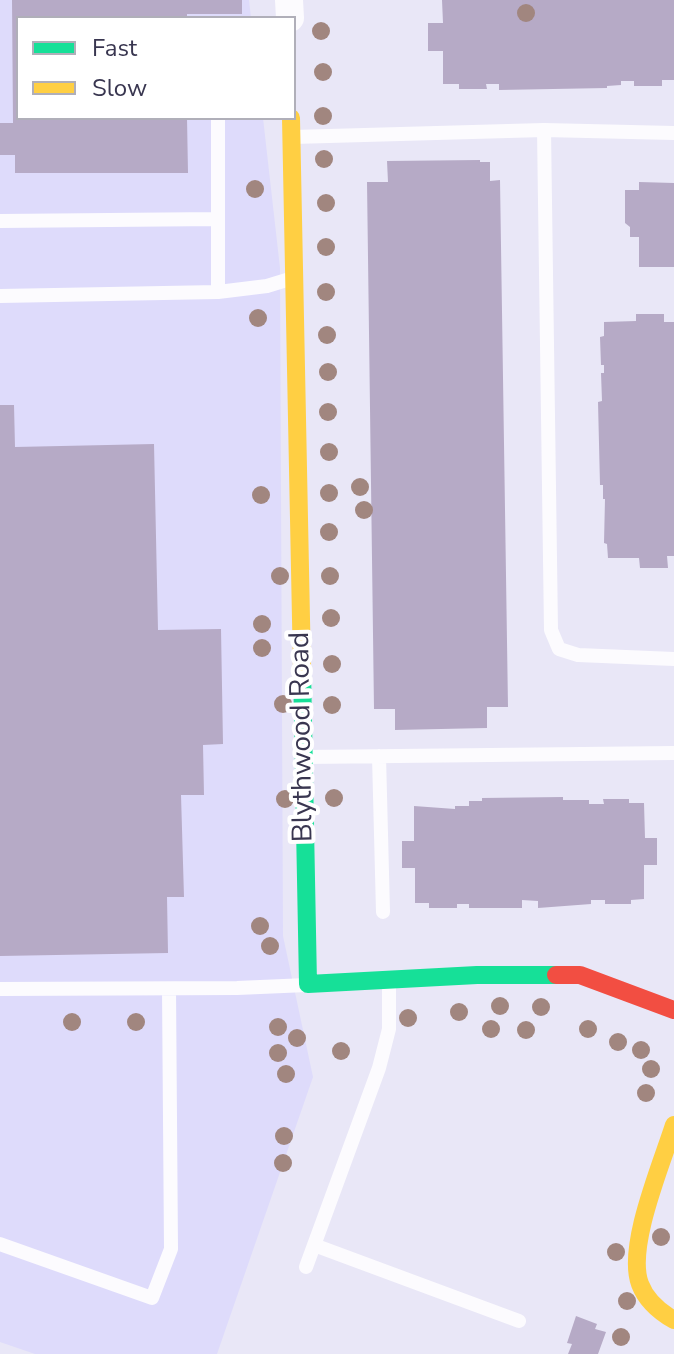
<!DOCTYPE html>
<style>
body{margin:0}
#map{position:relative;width:674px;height:1354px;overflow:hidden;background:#e9e7f7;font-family:"Nunito Sans",sans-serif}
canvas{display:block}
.legend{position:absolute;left:16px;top:16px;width:280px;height:104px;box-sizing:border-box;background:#fff;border:2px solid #b0afb9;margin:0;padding:10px 14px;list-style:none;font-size:24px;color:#393650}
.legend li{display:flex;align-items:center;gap:16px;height:40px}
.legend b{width:40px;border:2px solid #b0afb9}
</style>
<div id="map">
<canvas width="674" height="1354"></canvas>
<ul class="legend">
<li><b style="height:10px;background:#16e098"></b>Fast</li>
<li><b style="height:10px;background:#ffcf43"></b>Slow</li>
</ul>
</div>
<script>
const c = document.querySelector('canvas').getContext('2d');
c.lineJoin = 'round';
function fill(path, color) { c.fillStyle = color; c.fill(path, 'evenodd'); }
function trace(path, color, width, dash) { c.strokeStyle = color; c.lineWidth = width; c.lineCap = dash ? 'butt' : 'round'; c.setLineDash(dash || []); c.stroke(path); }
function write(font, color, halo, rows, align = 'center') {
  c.font = font + ' "Nunito Sans",sans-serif'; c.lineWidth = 8; c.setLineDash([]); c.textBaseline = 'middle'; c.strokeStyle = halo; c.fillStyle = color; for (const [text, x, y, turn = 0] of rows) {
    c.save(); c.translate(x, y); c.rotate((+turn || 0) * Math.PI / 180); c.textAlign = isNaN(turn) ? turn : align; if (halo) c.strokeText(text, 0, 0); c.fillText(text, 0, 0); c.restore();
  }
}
const built = new Path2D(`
 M0,0H249L251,18H18V118H263L280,268L283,936L313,1077L217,1354H35L0,1342Z`);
const building = new Path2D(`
 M12,0H242V14H187V18H18V118H187L188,173H15V155H0V123H13Z
 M442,0H674V80H662V86H634V81H621V85L607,86V88L499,90V84H486L487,89H459V84H443V51H428V23H443Z
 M480,160V162H490V181L500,180L508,707H487V728L395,730V709H374L367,182H388L387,161Z
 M639,182L674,183V267H639V237H630V227L625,223V190H639Z
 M636,314H664V322H674V556H667L668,568H640L639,558H608L607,544L604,543L605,499H603V485H600L598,402L602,401L601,373H604V365H601L600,337L604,336V322L636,321Z
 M0,405H14L15,447L154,444L158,630L221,629L223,744L203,745L204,795H181L184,897H167L168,953L0,956Z
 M563,797V800H589V804H604L603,799H629V803H644L645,838H657V865H644V899L631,900V904H605V900H591V904L538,908V901L522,900V908H469V904H457V908H429V903H415V868H402V841H414V806L455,809V806H469V801H482V798Z
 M576,1316L597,1324L595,1329L606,1332L598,1354H568L572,1344L567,1343Z`);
const lane = new Path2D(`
 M218,118V292
 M674,133L544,130L551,630L559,649L578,655L674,659
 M293,137L544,130
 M0,221L218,219
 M0,296L218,292L267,286L293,278
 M379,756L383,912
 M306,757L674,753
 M0,989L237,988L307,985
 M0,1244L152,1298L171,1249L169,989
 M314,1245L519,1321
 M306,1267L379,1068L389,1029V982`);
const street = new Path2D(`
 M289,0L290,18`);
const fast = new Path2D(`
 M302,669L308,984L477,975H556`);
const slow = new Path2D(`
 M291,118L302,669
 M674,1125C662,1163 626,1247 640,1284C646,1300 660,1312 674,1320`);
const jam = new Path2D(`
 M556,975H580L674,1010`);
const trees = [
 [526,13],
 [321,31],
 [323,72],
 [323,116],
 [324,159],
 [255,189],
 [326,203],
 [326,247],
 [326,292],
 [258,318],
 [327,335],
 [328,372],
 [328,412],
 [329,452],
 [360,487],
 [329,493],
 [261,495],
 [364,510],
 [329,532],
 [280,576],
 [330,576],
 [331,618],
 [262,624],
 [262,648],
 [332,664],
 [283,704],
 [332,705],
 [334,798],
 [285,799],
 [260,926],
 [270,946],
 [500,1006],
 [541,1007],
 [459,1012],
 [408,1018],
 [72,1022],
 [136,1022],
 [278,1027],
 [491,1029],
 [588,1029],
 [526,1030],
 [297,1038],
 [618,1042],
 [641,1050],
 [341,1051],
 [278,1053],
 [651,1069],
 [286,1074],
 [646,1093],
 [284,1136],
 [283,1163],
 [661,1237],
 [616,1252],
 [627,1301],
 [621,1337]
];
const streetNames = [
 ["Blythwood Road",303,737,-91]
];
fill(built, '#dedbfb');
fill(building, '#b6aac6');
trace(lane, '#fcfbfe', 14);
trace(street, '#fcfbfe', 28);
trace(fast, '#16e098', 18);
trace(slow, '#ffcf43', 18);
trace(jam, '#f24e42', 18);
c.fillStyle = '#a1867f';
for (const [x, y] of trees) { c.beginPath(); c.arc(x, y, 9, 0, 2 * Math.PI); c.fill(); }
write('28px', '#393650', '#fff', streetNames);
</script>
